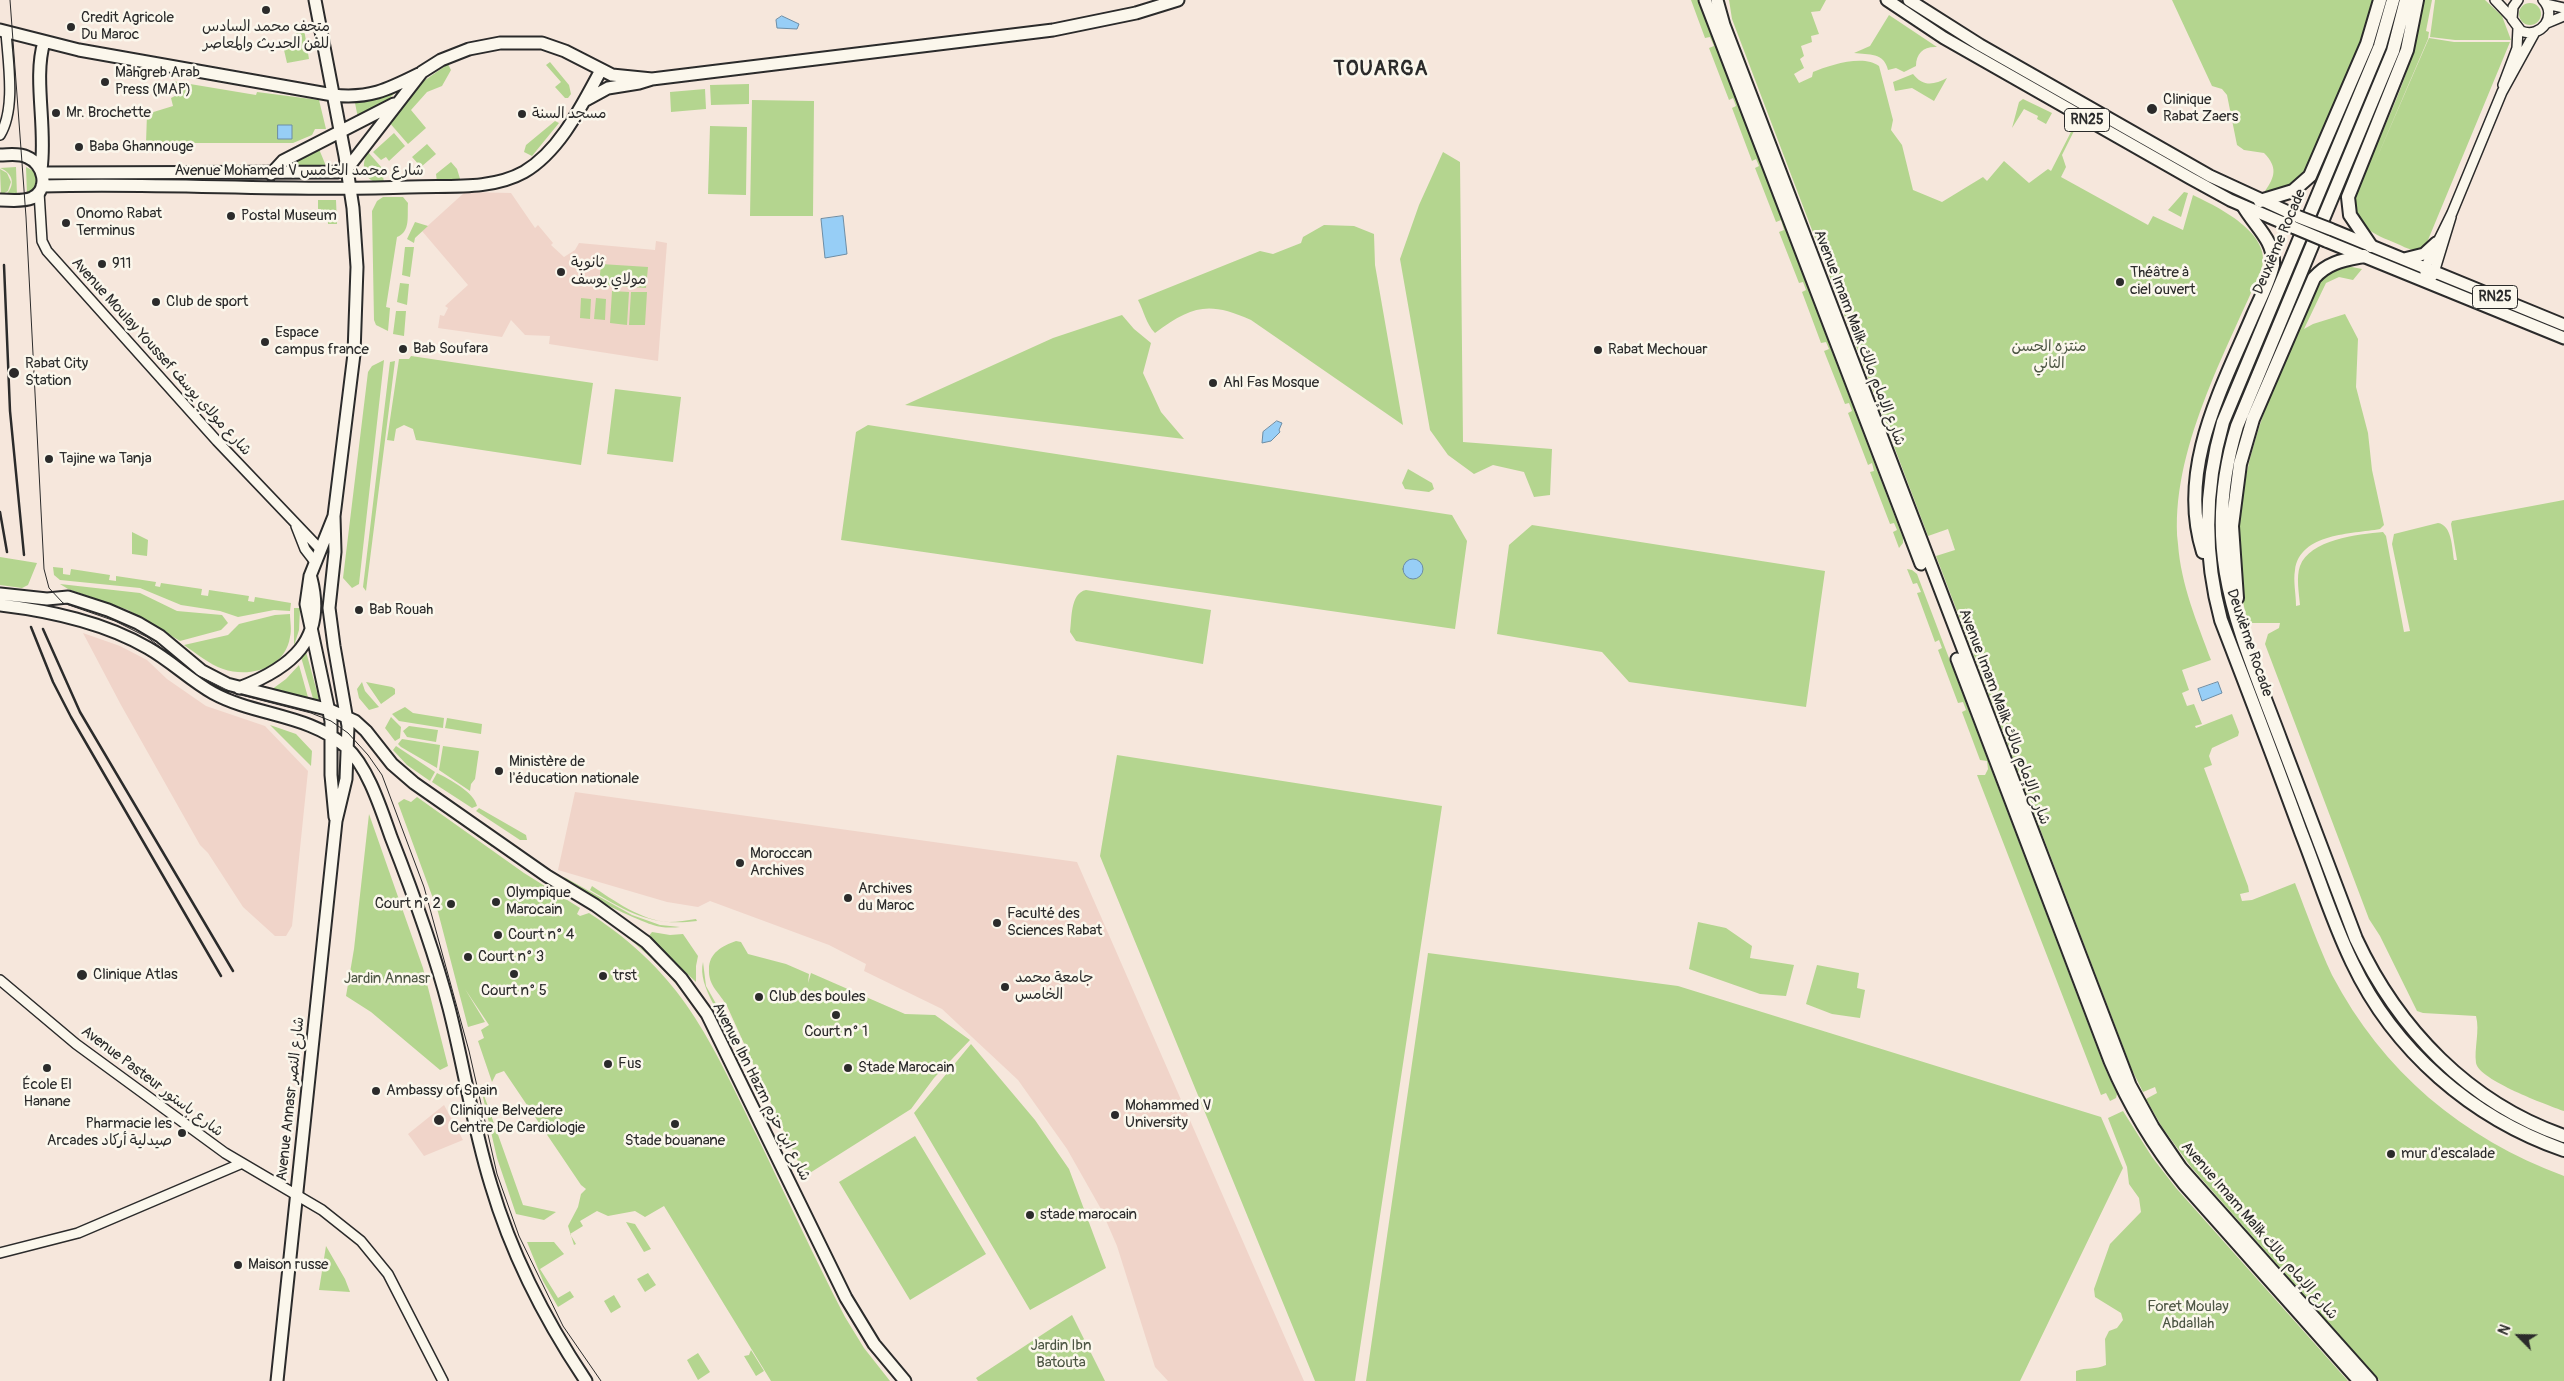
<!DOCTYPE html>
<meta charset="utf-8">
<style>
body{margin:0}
#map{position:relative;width:2564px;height:1381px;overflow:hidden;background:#f6e7dc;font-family:Pangolin,sans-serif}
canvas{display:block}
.north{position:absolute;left:2494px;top:1311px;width:50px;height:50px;-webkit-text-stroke:4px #fbf7ec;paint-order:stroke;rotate:293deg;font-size:14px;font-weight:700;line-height:20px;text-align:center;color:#2b2b2b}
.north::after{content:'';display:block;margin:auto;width:18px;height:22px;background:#2b2b2b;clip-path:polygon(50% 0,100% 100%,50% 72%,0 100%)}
</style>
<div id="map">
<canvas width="2564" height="1381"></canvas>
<div class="north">N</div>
</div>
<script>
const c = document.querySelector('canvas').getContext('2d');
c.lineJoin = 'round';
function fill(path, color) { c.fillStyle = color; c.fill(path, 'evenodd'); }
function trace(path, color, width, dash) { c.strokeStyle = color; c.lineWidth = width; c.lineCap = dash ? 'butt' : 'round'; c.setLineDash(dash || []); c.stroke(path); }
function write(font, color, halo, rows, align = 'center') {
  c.font = font + ' Pangolin,"Playpen Sans Arabic",sans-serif'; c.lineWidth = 5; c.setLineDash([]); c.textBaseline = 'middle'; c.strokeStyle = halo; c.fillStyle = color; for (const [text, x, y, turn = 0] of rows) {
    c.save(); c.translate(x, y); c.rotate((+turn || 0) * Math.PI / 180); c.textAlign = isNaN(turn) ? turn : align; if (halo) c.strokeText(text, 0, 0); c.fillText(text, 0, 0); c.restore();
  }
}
const built = new Path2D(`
 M465,192L511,193L535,228L538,225L553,243L551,245L564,257L575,250L579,243L655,250L656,241L667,243L658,361L549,344L550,336L525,335L511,320L502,337L438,328L440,315L444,316L448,308L445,306L468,285L422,231Z
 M83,633L120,646L147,660L167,679L206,706L265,726L308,771L292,926L286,936H275L243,907L208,853L200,845L121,705Z
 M575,792L1077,862L1304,1381H1168L1155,1367L1117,1246L1101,1209L1067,1149L1018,1080L942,1009L864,971L866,964L829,945L710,901L698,907L667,902L558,870Z
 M444,1105L463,1140L424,1156L408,1134Z`);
const green = new Path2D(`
 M1691,0H1698L1903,538V543L1899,548L1893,532L1897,530L1894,523L1890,524L1870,472L1874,471L1872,463L1868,465L1848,413L1852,411L1849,403L1845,404L1824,351L1829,349L1826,342L1821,343L1802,292L1806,290L1803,282L1799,283L1779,232L1784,230L1781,220L1776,222L1755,168L1759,166L1756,159L1752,161L1732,108L1736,106L1733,98L1729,100L1709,48L1714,46L1710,37L1705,38Z
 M1729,0H1826L1820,11L1811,12L1819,34L1811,36L1812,42L1801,46L1804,56L1800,59L1804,68L1794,74L1799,83L1812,77L1813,72C1829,65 1864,54 1879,66L1893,120L1891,130L1902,145L1913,190L1942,202L1983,177L1987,181L2004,161L2029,183L2048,169L2051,171L2074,126L2076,127L2062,155L2066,167L2061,177L2148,225L2153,216L2183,230L2193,195C2218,207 2272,233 2262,268C2227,350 2169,453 2178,544C2181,585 2197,622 2211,660L2182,670L2189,690L2182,693L2187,706L2194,704L2202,724L2195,726L2196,728L2232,714L2239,732L2238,736L2212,748L2209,756L2212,765L2204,768L2248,886L2249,892L2240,894L2242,901L2252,900L2295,883C2307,914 2318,945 2332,975C2383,1072 2462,1138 2564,1176V1381H2380L2191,1167L2162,1127L2146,1099L2157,1093L2155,1087L2143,1092L2132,1070L1936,556L1955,550L1948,529L1928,536L1732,19Z
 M2172,0H2374L2362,40L2306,173C2294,184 2282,192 2265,191C2275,177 2278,167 2264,153L2244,150L2237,145L2227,95L2222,89L2212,86Z
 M2423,0H2432L2426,31L2429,32L2428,39L2373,167L2429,38L2454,42H2510L2428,240L2424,247L2416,250C2408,250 2401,245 2393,242C2368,232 2348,221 2357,190C2382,129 2417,67 2423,0Z
 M2435,0H2485L2502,16L2511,40H2455L2430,37Z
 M2519 14a11 11 0 1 1 22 0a11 11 0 1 1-22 0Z
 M1889,15L1937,47C1924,46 1916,53 1916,66L1904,72L1896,68L1888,70C1884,52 1869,55 1854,53L1870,46Z
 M303,23L309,59L287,63L284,50L299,47L295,24Z
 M550,62L569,85L571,94L568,98H565L555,87L561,82L546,65Z
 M448,64L451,70L442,86L427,92L411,110L426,128L408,144L388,121L418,85Z
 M1913,74C1923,87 1934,85 1947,78L1934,101L1912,88L1895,91L1893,82Z
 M172,81L256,95L257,92L319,100L326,129H315L312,135L293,143H146L147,114L173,106L171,98L175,96Z
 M749,84V104L711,105L710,85Z
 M401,88L380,106L358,118L355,103L374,99Z
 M705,89L706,109L671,112L670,92Z
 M2023,99L2052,113L2046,124L2037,119L2038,116L2024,109L2012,128L2019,102Z
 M752,100L814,101L813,216H750Z
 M555,121L559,123L532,156L524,152L526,145Z
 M710,126L747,127L746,195L708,194Z
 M394,133L405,146L389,161L386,157L381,160L373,152Z
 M427,144L436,154L421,167L412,157Z
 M319,149L326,166L286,165Z
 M368,152L382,168L384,183C365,184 359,167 368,152Z
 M1443,152L1460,162L1463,442L1552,449L1550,495L1534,497L1524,472L1493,465L1474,474L1448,455L1430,430L1400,259L1419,205Z
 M451,162L457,169L461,182H437L436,174Z
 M16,167L17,196H4C16,187 14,173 0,168Z
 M26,167L34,171L38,182L35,190L27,195Z
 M0,169L7,173L11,182L8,191L1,195Z
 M2184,192L2188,193L2181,217L2168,210Z
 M383,197H403L408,203C407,215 411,232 397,237L386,307L390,308L388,331L376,325L374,320L372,211L377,201Z
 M318,200H336L337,224H328V220L321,219V209H318Z
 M415,222L428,226L415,238L414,243L407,239Z
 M1324,225L1354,226L1374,234L1375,265L1403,425L1251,320C1208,301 1192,306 1155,333C1146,324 1144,311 1138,300L1260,251L1273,254L1301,243L1303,237Z
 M405,247H414L410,277L402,275Z
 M601,264L648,267L646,288L599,285Z
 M2347,266L2362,269L2353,280L2339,277L2326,283L2304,329L2313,324L2345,314L2358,339L2356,387L2368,433L2372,470L2384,525L2380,529C2352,534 2300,533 2295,570C2293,581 2296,594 2296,606L2300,605C2299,593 2296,577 2300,566C2309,540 2358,534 2383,532L2386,536L2404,632L2410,631L2392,544L2394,534L2438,523C2452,525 2452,548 2454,560H2457L2451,524L2452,521L2564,500V1111C2547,1105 2479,1080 2476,1063C2474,1048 2480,1031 2476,1016L2423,1013L2417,1011L2380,936L2369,919L2265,644L2268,634L2279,628L2280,623H2248C2216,499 2270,393 2319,282L2327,274Z
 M400,283L409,284L407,305L397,302Z
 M612,291L629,292L627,325L610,323Z
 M631,292H647L645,325H629Z
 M581,298L591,299L590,319L580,318Z
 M596,298L606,299L605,320L594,319Z
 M396,311H406L404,336L393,334Z
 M1122,315L1134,329L1151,343L1143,373L1161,412L1184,439L905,405L1053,338Z
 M411,356L593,383L581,465L416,440L413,429L404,425L396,429L394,441L387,440L399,359H409Z
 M384,360L359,584L352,588L343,578L368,372L372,366Z
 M395,361L366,591L363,587L390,362Z
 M615,389L681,397L673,462L607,454Z
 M868,425L1452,515L1467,541L1455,629L841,540L856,432Z
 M1408,469L1432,483L1434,489L1429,492L1405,489L1402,483Z
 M1532,525L1825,571L1806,707L1629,682L1602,652L1497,634L1509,545Z
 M132,532L148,540L147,556L132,554Z
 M2213,533H2215L2221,584L2233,633L2349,938C2376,999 2415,1049 2467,1090L2564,1144C2463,1104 2392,1039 2347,940C2331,904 2319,866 2306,830C2279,759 2253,688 2226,617L2218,584Z
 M0,557L37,563L28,585L22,588L0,585Z
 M53,567L63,568V574L70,575L71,569L110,575L109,580L116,581V576L156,582L155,586L160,587L161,583L202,589L201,595L208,596L209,590L249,596L248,601L254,602L255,597L291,603L290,611L274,610L238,617L220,611L181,605L140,588L60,580L54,575Z
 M1907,569L1912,570L1917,574L2104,1066L2117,1094L2116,1098L2110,1101L2106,1093L2101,1095L1977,775H1985L1988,769L1987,761L1980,760L1962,712L1966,710L1963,702L1958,703L1938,650L1942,648L1939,640L1935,642L1917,593L1921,592L1917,583L1913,584Z
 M60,584L140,593L177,611L222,615L228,623L221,630L180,641L128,610L68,589Z
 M1086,590L1211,610L1203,664L1076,641L1070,632C1072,619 1070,593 1086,590Z
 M294,608H300L299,630L294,646Z
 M290,614C290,621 292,630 290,637C285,669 249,678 223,669C209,664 197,654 184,645L228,635L239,624L275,615Z
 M305,648L319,699L317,702H314L301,657Z
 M299,665L309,701L271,690L286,679Z
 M362,682L365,691L379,707L369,710L359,698L357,689Z
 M366,682L392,687L395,689V694L381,704Z
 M405,707L413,713L444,718L443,728L399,721L392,714Z
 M391,717L401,727L400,738L395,741L385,728Z
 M447,718L482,724L481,734L445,728Z
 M270,725L296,734L312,751L311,766Z
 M409,726L438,730L436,742L407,737L403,731Z
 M402,739L440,745L437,768L401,747L398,744Z
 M396,746L435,772L430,781L407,765L393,750Z
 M443,746L479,751L475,779L471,784L470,791L439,770Z
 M1117,755L1442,806L1355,1381H1315L1100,856Z
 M437,773C449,779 474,792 477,806L472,808L432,782Z
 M410,788L493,846L492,847Z
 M417,797L524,873L580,908L577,914L580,916L589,913C684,975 709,1038 757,1136C786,1196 814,1257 845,1317L864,1348L890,1381H771L664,1206L645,1217L635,1211L608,1216L597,1211L580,1221L583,1226L570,1234L576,1244L574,1245L568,1226L578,1207L581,1194L586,1189L581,1185L504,1071L496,1074L492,1082L478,1041L484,1038L481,1030L489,1025L465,989L485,1022L468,1027L438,912L398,803L404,799L411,802Z
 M479,808L526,835L527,840H520L476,811Z
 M369,814L423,968L448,1066L440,1070L371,1012L346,996L354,949Z
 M564,877L632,915L660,925L680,927C671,928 662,928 653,925C635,919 573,891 564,877Z
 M592,886C613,900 642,921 669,922C678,922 687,920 696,919L697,921C651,927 628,912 590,890Z
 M600,914C638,944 674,974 701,1015C714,1036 724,1058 735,1080C728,1077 709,1032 703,1021C677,978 640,945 599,916Z
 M1698,922L1726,928L1752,946L1750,958L1794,965L1786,996L1760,994L1689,969Z
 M652,932L670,935L683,934L698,956L696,966V982L648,937Z
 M736,941L741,942L748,954L786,964L809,974L808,983L811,973L905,1014L935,1015L970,1040L934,1078L911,1109L805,1176C778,1120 753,1063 727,1006C720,993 708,986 709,969C709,953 722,946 736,941Z
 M1428,953L1678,986L2101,1117L2123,1168L2020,1381H1366Z
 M703,962L706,986L737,1041L735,1042C724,1018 697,987 703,962Z
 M1817,965L1859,973L1857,988L1865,990L1860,1018L1832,1014L1806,1004Z
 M971,1044L1035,1120L1069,1169L1106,1268L1030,1310L914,1113Z
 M480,1084L523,1205L556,1212L544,1220L516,1214L497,1158Z
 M2123,1111L2152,1157L2176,1188L2348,1381H2076V1371C2087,1367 2095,1370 2106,1365L2105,1339L2109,1331L2117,1328L2123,1320L2121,1313L2095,1297L2094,1289L2110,1244L2141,1212L2139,1198L2129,1184L2127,1167L2108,1118Z
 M915,1136L986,1254L910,1300L839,1182Z
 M783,1180L840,1298L781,1181Z
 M626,1222L635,1224L651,1249L644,1252Z
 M527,1242H554L564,1254L540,1269L558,1298L570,1291L574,1297L558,1307L543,1281Z
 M326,1246L345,1279L350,1292L319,1290Z
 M648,1273L656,1285L645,1292L637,1279Z
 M614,1295L621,1307L611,1313L604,1301Z
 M1072,1315L1105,1381H978L976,1378Z
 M751,1350L764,1371L756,1376L744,1356L749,1355Z
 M698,1353L710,1372L698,1380L687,1360Z`);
const water = new Path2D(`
 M782,16L799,24L797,29L777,28L776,20Z
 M278,125H292V139H278Z
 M843,216L847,254L825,258L821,219Z
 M1277,421L1282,423L1279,430L1280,432L1271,441L1262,443L1263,432Z
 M1403 569a10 10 0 1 1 20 0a10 10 0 1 1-20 0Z
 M2218,682L2222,693L2202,701L2198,689Z`);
const minor = new Path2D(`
 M2495,0L2512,18
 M2518,0L2513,7L2512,19L2521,31C2541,39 2558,16 2543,0
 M2546,4L2564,8
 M2547,23L2564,16
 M2503,85L2517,48L2518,28
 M0,135C16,109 8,62 6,32
 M39,192L42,241L47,251L217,441L320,549
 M2433,276L2451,217
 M2430,283L2425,276V268L2452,213L2502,92L2535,32
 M296,526L305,549L315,562
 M0,980L76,1044L225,1153L322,1210L361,1241L388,1274L443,1381
 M0,1253L78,1233L240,1164`);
const major = new Path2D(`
 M1705,0L1921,564
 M1717,0L1724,25L2130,1085L2153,1127L2181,1168L2371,1381
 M1887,0L1944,38L2190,178L2230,200L2295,228
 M1909,0L1980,45L2210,176L2299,217
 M0,30L79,50L333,95C369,99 387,90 419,74
 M586,100L608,88L639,83L652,79L1053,30L1136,13L1178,0
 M0,155C9,155 19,153 27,157C44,164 50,189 32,198C22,202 10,200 0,200
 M41,169C47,129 33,78 44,42
 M42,173L337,172L347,169L422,72L441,60L469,49L500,43H542L565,51L612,75L652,79
 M271,174L283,161L394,104
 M42,186C164,182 287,192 409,187C446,185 490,191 524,172C560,151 582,105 601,70
 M2330,229L2564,325
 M2326,241L2564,338
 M2404,259L2424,254L2436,243
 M334,516L310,576L306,604L331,721V775L335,817
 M0,594L47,599L68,597L108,610L138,623L160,636L202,671L227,684L330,710L355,721L366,731L392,764L414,783L547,876L595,905L646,942L681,978L707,1014L846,1298L874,1344L905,1381
 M0,605C51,611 103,622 148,648C171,661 190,680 213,693C255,716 309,714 346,747C368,767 381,809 391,837C413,893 434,950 449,1008C464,1067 473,1127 491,1185C512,1256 545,1320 586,1381
 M1957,659L2110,1061C2129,1106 2153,1146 2184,1184L2359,1381
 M239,688C291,668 327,640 311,578
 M277,1381L336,821L346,779L348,726L334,646L329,608L335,552L334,516L354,354L357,267L353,208L345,156L315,0`);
const highway = new Path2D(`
 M2393,0L2380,46L2223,422C2204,488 2203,553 2221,620C2248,690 2275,761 2301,832C2318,875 2332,921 2352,962C2394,1051 2472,1118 2564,1150
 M2406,0L2393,51L2237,426C2199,551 2238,626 2281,741C2306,807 2331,873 2356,939C2398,1029 2469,1103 2564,1136
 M2260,201L2293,191L2310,176L2367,44L2380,0
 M2371,246L2350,215L2348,197L2407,50L2417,0
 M2203,552C2177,469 2221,390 2253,315C2260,299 2269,282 2273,265C2275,241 2255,226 2244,207
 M2237,598L2232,526L2240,464L2253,419L2314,278C2328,262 2344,260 2364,256`);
const tram = new Path2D(`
 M10,0L26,217L44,569L49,588L63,603L115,621L147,637L197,675L233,693L311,713L331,721L348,733L368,755L382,775L424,887L469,1051L497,1174L519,1236L563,1326L601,1381`);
const rail = new Path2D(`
 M4,265L10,411L24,555
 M0,512L7,552
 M31,627L53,682L71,717L221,976
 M43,629L80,712L233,971`);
const majorBridge = new Path2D(`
 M2299,217L2330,229
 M2295,228L2326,241`);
const markers = [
 [266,10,5,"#2b2b2b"],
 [71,27,5,"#2b2b2b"],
 [105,82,5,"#2b2b2b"],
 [2152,109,6,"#2b2b2b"],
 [56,113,5,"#2b2b2b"],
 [522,114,5,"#2b2b2b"],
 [79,147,5,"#2b2b2b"],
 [231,216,5,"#2b2b2b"],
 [66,223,5,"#2b2b2b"],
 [102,264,5,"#2b2b2b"],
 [561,272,5,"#2b2b2b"],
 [2120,282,5,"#2b2b2b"],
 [156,302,5,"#2b2b2b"],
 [265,342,5,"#2b2b2b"],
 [403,349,5,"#2b2b2b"],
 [1598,350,5,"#2b2b2b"],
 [14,373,6,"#2b2b2b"],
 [1213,383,5,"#2b2b2b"],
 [49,459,5,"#2b2b2b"],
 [359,610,5,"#2b2b2b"],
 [499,771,5,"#2b2b2b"],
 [740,863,5,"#2b2b2b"],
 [848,898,5,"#2b2b2b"],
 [496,902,5,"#2b2b2b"],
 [451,904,5,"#2b2b2b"],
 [997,923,5,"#2b2b2b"],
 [498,935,5,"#2b2b2b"],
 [468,957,5,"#2b2b2b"],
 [514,974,5,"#2b2b2b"],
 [82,975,6,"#2b2b2b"],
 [603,976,5,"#2b2b2b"],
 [1005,987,5,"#2b2b2b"],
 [759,997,5,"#2b2b2b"],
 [836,1015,5,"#2b2b2b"],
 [608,1064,5,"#2b2b2b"],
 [47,1068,5,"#2b2b2b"],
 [848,1068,5,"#2b2b2b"],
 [376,1091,5,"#2b2b2b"],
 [1115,1115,5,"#2b2b2b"],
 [439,1120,6,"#2b2b2b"],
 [675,1124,5,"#2b2b2b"],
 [182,1133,5,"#2b2b2b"],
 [2391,1154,5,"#2b2b2b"],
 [1030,1215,5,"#2b2b2b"],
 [238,1265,5,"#2b2b2b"]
];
const shields = [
 [2087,120,45],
 [2495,297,45]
];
const shieldNames = [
 ["RN25",2087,120],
 ["RN25",2495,297]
];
const poiNames = [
 ["Credit Agricole",81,18],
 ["Du Maroc",81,35],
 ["متحف محمد السادس",266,27,"center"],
 ["للفن الحديث والمعاصر",266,44,"center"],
 ["Mahgreb Arab",115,73],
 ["Press (MAP)",115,90],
 ["Clinique",2163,100],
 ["Rabat Zaers",2163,117],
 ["Mr. Brochette",66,113],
 ["مسجد السنة",532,114],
 ["Baba Ghannouge",89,147],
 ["Onomo Rabat",76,214],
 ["Terminus",76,231],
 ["Postal Museum",241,216],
 ["ثانوية",571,263],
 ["مولاي يوسف",571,280],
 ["911",112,264],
 ["Théâtre à",2130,273],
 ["ciel ouvert",2130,290],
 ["Club de sport",166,302],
 ["Espace",275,333],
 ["campus france",275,350],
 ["Bab Soufara",413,349],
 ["Rabat Mechouar",1608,350],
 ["Rabat City",25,364],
 ["Station",25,381],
 ["Ahl Fas Mosque",1223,383],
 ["Tajine wa Tanja",59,459],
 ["Bab Rouah",369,610],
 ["Ministère de",509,762],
 ["l'éducation nationale",509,779],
 ["Moroccan",750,854],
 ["Archives",750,871],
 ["Archives",858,889],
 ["du Maroc",858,906],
 ["Olympique",506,893],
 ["Marocain",506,910],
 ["Court n° 2",441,904,"right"],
 ["Faculté des",1007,914],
 ["Sciences Rabat",1007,931],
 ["Court n° 4",508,935],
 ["Court n° 3",478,957],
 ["Clinique Atlas",93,975],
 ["trst",613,976],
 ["جامعة محمد",1015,978],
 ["الخامس",1015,995],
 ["Court n° 5",514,991,"center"],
 ["Club des boules",769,997],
 ["Court n° 1",836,1032,"center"],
 ["Fus",618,1064],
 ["Stade Marocain",858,1068],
 ["École El",47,1085,"center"],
 ["Hanane",47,1102,"center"],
 ["Ambassy of Spain",386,1091],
 ["Mohammed V",1125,1106],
 ["University",1125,1123],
 ["Clinique Belvedere",450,1111],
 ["Centre De Cardiologie",450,1128],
 ["Pharmacie les",172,1124,"right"],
 ["Arcades صيدلية أركاد",172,1141,"right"],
 ["Stade bouanane",675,1141,"center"],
 ["mur d'escalade",2401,1154],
 ["stade marocain",1040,1215],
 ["Maison russe",248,1265]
];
const streetNames = [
 ["Avenue Mohamed V شارع محمد الخامس",299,171],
 ["Deuxième Rocade",2280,242,-67],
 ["Avenue Imam Malik شارع الإمام مالك",1859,338,69],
 ["Avenue Moulay Youssef شارع مولاي يوسف",161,357,48],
 ["Deuxième Rocade",2249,643,71],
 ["Avenue Imam Malik شارع الإمام مالك",2004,717,69],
 ["Avenue Pasteur شارع باستور",152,1082,37],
 ["Avenue Ibn Hazm شارع ابن حزم",761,1092,63],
 ["Avenue Annasr شارع النصر",291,1099,-84],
 ["Avenue Imam Malik شارع الإمام مالك",2259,1231,49]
];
const parkNames = [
 ["منتزه الحسن",2049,347],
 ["الثاني",2049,364],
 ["Jardin Annasr",387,979],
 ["Foret Moulay",2188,1307],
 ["Abdallah",2188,1324],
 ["Jardin Ibn",1061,1346],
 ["Batouta",1061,1363]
];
const districtNames = [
 ["TOUARGA",1381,70]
];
fill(built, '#f0d4c9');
fill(green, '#b4d58f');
fill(water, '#97cef6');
trace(water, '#6c8da5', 1);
trace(minor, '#2b2b2b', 12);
trace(major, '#2b2b2b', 15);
trace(highway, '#2b2b2b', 16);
trace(minor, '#fbf7ec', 9);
trace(major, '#fbf7ec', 11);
trace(highway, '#fbf7ec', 12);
trace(tram, '#2b2b2b', 1);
trace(rail, '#2b2b2b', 2.5);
trace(majorBridge, '#2b2b2b', 15, []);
trace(majorBridge, '#fbf7ec', 11);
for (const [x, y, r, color] of markers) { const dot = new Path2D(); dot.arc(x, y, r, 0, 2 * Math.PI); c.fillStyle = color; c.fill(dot); trace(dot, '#fbf7ec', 2); }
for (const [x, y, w] of shields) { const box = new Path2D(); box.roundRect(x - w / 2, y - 11.5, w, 23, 4); c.fillStyle = '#fbf7ec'; c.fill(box); trace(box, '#2b2b2b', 1); }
write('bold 14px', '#2b2b2b', null, shieldNames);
write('15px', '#2b2b2b', '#fbf7ec', poiNames, 'left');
write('15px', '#2b2b2b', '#fbf7ec', streetNames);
write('15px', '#4d5644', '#fbf7ec', parkNames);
c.letterSpacing = '1px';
write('bold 20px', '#2b2b2b', '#fbf7ec', districtNames);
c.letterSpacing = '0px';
</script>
